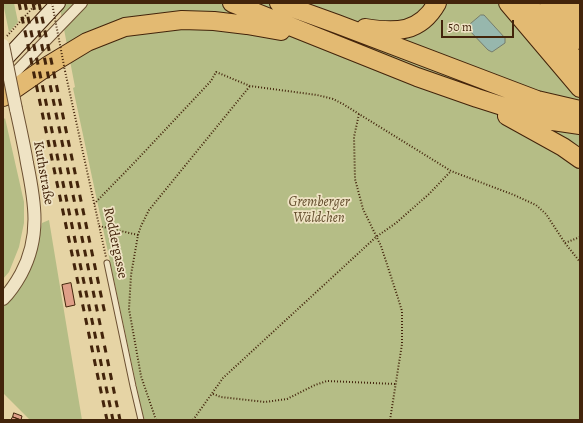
<!DOCTYPE html>
<meta charset="utf-8">
<style>
body{margin:0}
#map{position:relative;width:583px;height:423px;overflow:hidden;background:#e6d4a5;font-family:Alegreya,serif}
canvas{display:block}
.frame{position:absolute;inset:0;border:4px solid #43240b;pointer-events:none}
.scale{position:absolute;left:441px;top:20px;width:73px;height:18px;box-sizing:border-box;border:2px solid #43240b;border-top:0;padding-left:5px;font-size:12px;line-height:14px;white-space:nowrap;color:#43240b;-webkit-text-stroke:3px #efe3c4;paint-order:stroke}
</style>
<div id="map">
<canvas width="583" height="423"></canvas>
<div class="frame"></div>
<div class="scale">50 m</div>
</div>
<script>
const c = document.querySelector('canvas').getContext('2d');
c.lineJoin = 'round';
function fill(path, color) { c.fillStyle = color; c.fill(path, 'evenodd'); }
function trace(path, color, width, dash) { c.strokeStyle = color; c.lineWidth = width; c.lineCap = dash ? 'butt' : 'round'; c.setLineDash(dash || []); c.stroke(path); }
function write(font, color, halo, rows, align = 'center') {
  c.font = font + ' Alegreya,serif'; c.lineWidth = 3.5; c.setLineDash([]); c.textBaseline = 'middle'; c.strokeStyle = halo; c.fillStyle = color; for (const [text, x, y, turn = 0] of rows) {
    c.save(); c.translate(x, y); c.rotate((+turn || 0) * Math.PI / 180); c.textAlign = isNaN(turn) ? turn : align; if (halo) c.strokeText(text, 0, 0); c.fillText(text, 0, 0); c.restore();
  }
}
const green = new Path2D(`
 M3,3H14L18,22L9,32Z
 M59,3H580V420H145L143,416L73,88L75,87Z
 M5,118L24,202V223L19,247L9,272L3,279V120Z
 M49,220L82,420H30L3,393V306L20,288L35,258L42,223Z`);
const water = new Path2D(`
 M481,15H484L505,38V43L492,52L488,50L468,29V26Z`);
const building = new Path2D(`
 M71,283L75,305L66,307L62,285Z
 M14,413L22,416L21,420L13,417Z
 M13,417L21,420H22H11Z`);
const path = new Path2D(`
 M7,36L37,3
 M65,71L106,257
 M359,114L354,137L355,179L363,209L381,246L397,295L402,311V344L390,420
 M94,204L133,164L211,81L216,72L250,86L317,95L333,99L343,104L359,114L451,171L514,195L536,205L546,214L565,243L580,262
 M99,226L138,235
 M565,243L580,237
 M213,394L221,397L265,402L287,399L315,385L327,381L396,384
 M156,420L141,376L129,309L131,275L138,235L141,226L149,210L250,86
 M193,420L223,378L376,237L396,223L429,194L451,171`);
const service = new Path2D(`
 M107,263L133,386L141,420`);
const minor = new Path2D(`
 M3,85L82,3`);
const tertiary = new Path2D(`
 M3,299C10,292 16,283 21,274C41,237 35,202 27,163C24,145 20,127 16,109`);
const secondary = new Path2D(`
 M3,62L58,3`);
const motorway = new Path2D(`
 M232,3L417,77L477,98L546,120L580,125
 M279,3L337,24L537,100L580,110
 M508,3L580,88
 M527,3L580,65
 M549,3L580,40
 M568,3L580,17
 M365,28C396,33 420,33 437,3
 M3,97L49,65L87,42L125,27L182,20L214,21L247,25L281,31
 M507,116L563,147L580,159`);
const rail = new Path2D(`
 M19,3L107,420
 M25,3L113,420
 M33,3L120,420
 M39,3L105,314`);
const pathBridge = new Path2D(`
 M52,3L65,71`);
const tertiaryBridge = new Path2D(`
 M3,45L16,109`);
const streetNames = [
 ["Kuthstraße",43,173,80],
 ["Roddergasse",115,243,78]
];
const parkNames = [
 ["Gremberger",319,203],
 ["Wäldchen",319,219]
];
fill(green, '#b5bd86');
fill(water, '#97b7ad');
trace(water, '#757c6c', 1);
fill(building, '#df9f88');
trace(building, '#43240b', 1);
trace(service, '#6c5032', 7);
trace(minor, '#6c5032', 12);
trace(tertiary, '#6c5032', 14);
trace(secondary, '#43240b', 16);
trace(motorway, '#43240b', 20);
trace(path, '#43240b', 2, [1, 2]);
trace(service, '#efe3c4', 5);
trace(minor, '#efe3c4', 10);
trace(tertiary, '#efe3c4', 12);
trace(secondary, '#efe3c4', 14);
trace(motorway, '#e3ba72', 18);
trace(rail, '#43240b', 3, [7, 7]);
trace(tertiaryBridge, '#6c5032', 14, []);
trace(pathBridge, '#43240b', 2, [1, 2]);
trace(tertiaryBridge, '#efe3c4', 12);
write('14px', '#43240b', '#efe3c4', streetNames);
write('italic 14px', '#604a2a', '#efe3c4', parkNames);
</script>
